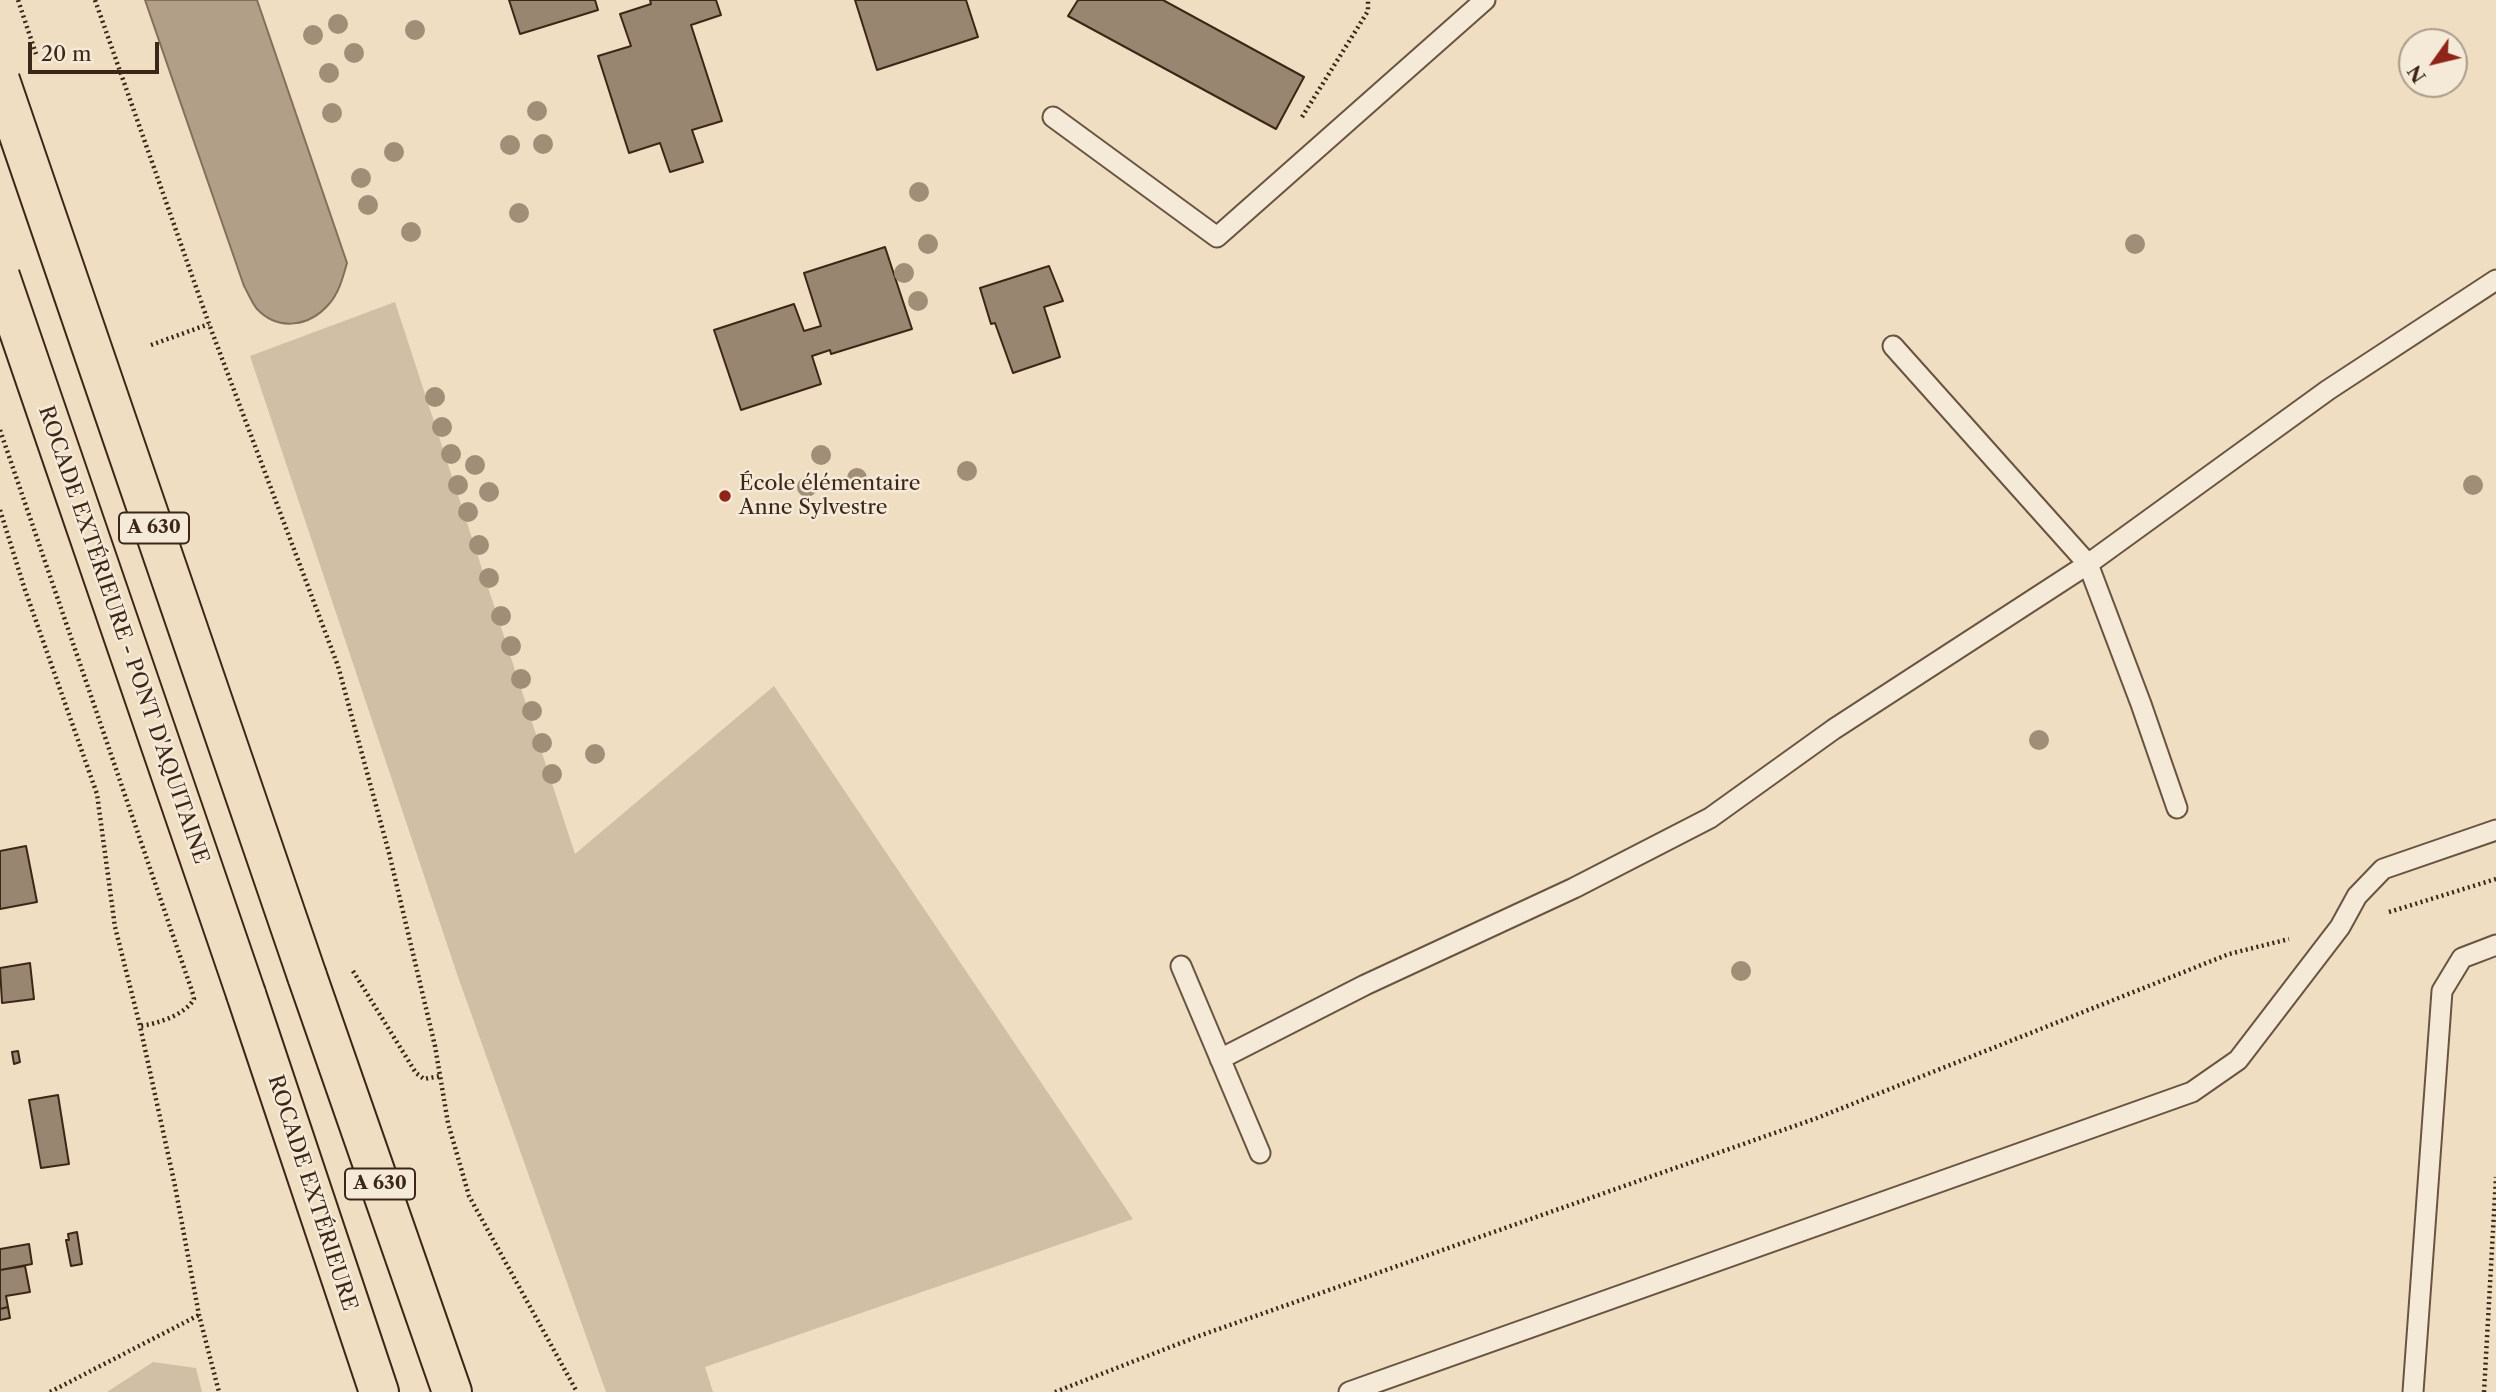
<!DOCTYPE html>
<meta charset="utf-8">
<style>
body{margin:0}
#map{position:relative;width:2496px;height:1392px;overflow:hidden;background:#efdec2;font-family:"Libre Caslon Text",serif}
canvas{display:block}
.north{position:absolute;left:2398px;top:28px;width:70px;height:70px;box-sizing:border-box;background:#f5ead7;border:2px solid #ab9c8a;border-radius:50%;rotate:236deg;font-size:19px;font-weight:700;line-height:28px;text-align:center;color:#3c2617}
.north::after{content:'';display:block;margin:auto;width:24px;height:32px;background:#8f2418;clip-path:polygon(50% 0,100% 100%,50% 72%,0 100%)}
.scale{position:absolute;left:28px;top:42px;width:131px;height:32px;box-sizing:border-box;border:4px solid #3c2617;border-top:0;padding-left:9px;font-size:21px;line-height:24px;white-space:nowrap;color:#3c2617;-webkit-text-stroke:5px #f5ead7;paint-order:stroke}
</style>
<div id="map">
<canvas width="2496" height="1392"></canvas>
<div class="north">N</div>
<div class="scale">20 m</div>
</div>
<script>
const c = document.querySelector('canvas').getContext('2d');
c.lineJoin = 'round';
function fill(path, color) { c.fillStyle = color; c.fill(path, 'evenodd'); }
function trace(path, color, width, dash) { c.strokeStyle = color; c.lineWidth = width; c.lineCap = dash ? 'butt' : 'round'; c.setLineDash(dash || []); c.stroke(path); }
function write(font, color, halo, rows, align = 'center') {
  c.font = font + ' "Libre Caslon Text",serif'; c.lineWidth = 5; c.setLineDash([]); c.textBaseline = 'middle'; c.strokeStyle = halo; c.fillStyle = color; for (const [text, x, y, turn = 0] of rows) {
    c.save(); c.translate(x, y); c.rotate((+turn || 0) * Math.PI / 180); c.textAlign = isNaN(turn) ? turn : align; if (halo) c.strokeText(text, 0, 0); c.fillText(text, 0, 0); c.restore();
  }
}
const green = new Path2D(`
 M395,302L575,854L774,686L1133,1219L705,1367L713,1392H606L457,974L250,356Z
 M153,1362L196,1368L202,1392H107Z`);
const water = new Path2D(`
 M145,0H257L347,263C343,277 339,293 329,304C310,326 279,332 257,309C252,303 248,293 244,286Z`);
const building = new Path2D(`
 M509,0H595L598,10L520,34Z
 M650,0H716L721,15L691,25L722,121L692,130L703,162L670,172L660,143L629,153L598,56L631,46L620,14L651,4Z
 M855,0H966L978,37L877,70Z
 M1078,0H1163L1304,77L1276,129L1068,16Z
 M885,247L912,329L831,354L830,350L812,356L821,384L741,410L714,330L794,304L804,331L821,326L804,273Z
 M1049,266L1063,301L1044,307L1060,357L1013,373L995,323L991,324L980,288Z
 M26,846L37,902L0,909V851Z
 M30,963L34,999L2,1003L0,968Z
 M18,1051L20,1062L14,1064L12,1052Z
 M58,1095L69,1164L41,1168L29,1100Z
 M77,1232L82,1264L71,1266L66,1240H69L68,1234Z
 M29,1244L32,1264L0,1270V1249Z
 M25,1266L30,1292L6,1296L8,1307L0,1309V1270Z
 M8,1307L10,1318L0,1320V1309Z`);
const path = new Path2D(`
 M95,0L209,324L338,666L389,853L435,1046L448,1123L469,1196L577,1392
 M1302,117L1368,11V0
 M151,345L209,324
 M0,430L193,994L194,999C185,1015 157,1024 140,1026
 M0,510L24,587L97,794L115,927L140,1026L175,1186L199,1315L219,1392
 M2389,912L2496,879
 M353,971L416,1073L424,1079L440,1076
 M50,1392L199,1315
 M1055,1392L1196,1337L1817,1118L2229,954L2289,939
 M2484,1392L2496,1177`);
const service = new Path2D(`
 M1053,117L1217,237L1485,0
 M1893,346L2088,564L2141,704L2177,808
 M1181,966L1260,1153
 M1220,1059L1365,985L1574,888L1710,818L1834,729L2088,564L2328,390L2496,280
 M1349,1392L2192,1092L2238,1060L2340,927L2357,896L2383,869L2496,830
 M2413,1392L2442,991L2462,958L2496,945`);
const motorway = new Path2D(`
 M307,976L452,1392
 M246,994L379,1392`);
const pathBridge = new Path2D(`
 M18,0L37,57`);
const motorwayBridge = new Path2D(`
 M0,80L307,976
 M0,276L246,994`);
const trees = [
 [338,24],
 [415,30],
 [313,35],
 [354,53],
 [329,73],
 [537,111],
 [332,113],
 [543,144],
 [510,145],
 [394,152],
 [361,178],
 [919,192],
 [368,205],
 [519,213],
 [411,232],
 [928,244],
 [2135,244],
 [904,273],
 [918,301],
 [435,397],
 [442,427],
 [451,454],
 [821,455],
 [475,465],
 [967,471],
 [857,478],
 [458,485],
 [2473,485],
 [807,487],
 [489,492],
 [468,512],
 [479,545],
 [489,578],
 [501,616],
 [511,646],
 [521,679],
 [532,711],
 [2039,740],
 [542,743],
 [595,754],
 [552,774],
 [1741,971]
];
const markers = [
 [725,496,7,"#8f2418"]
];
const shields = [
 [154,528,70],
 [380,1184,70]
];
const shieldNames = [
 ["A 630",154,528],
 ["A 630",380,1184]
];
const poiNames = [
 ["École élémentaire",739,484],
 ["Anne Sylvestre",739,508]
];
const streetNames = [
 ["ROCADE EXTÉRIEURE - PONT D'AQUITAINE",123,635,71],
 ["ROCADE EXTÉRIEURE",312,1193,72]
];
fill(green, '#d1bfa5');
fill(water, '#b29f88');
trace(water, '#836f5b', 2);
fill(building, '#998670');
trace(building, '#3c2617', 2);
trace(service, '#695442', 23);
trace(motorway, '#3c2617', 42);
trace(path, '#3c2617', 4.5, [2, 3.5]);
trace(service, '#f5ead7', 19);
trace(motorway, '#efdec2', 38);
trace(motorwayBridge, '#3c2617', 42, []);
trace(pathBridge, '#3c2617', 4.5, [2, 3.5]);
trace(motorwayBridge, '#efdec2', 38);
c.fillStyle = '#a18e77';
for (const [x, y] of trees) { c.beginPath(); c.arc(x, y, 10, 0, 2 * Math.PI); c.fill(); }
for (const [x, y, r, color] of markers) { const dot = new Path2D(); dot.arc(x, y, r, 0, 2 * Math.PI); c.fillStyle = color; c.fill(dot); trace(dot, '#f5ead7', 2.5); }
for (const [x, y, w] of shields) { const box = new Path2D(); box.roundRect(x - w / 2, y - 15.5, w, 31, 5); c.fillStyle = '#f5ead7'; c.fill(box); trace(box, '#3c2617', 2); }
write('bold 19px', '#3c2617', null, shieldNames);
write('21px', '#3c2617', '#f5ead7', poiNames, 'left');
write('21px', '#3c2617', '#f5ead7', streetNames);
</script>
